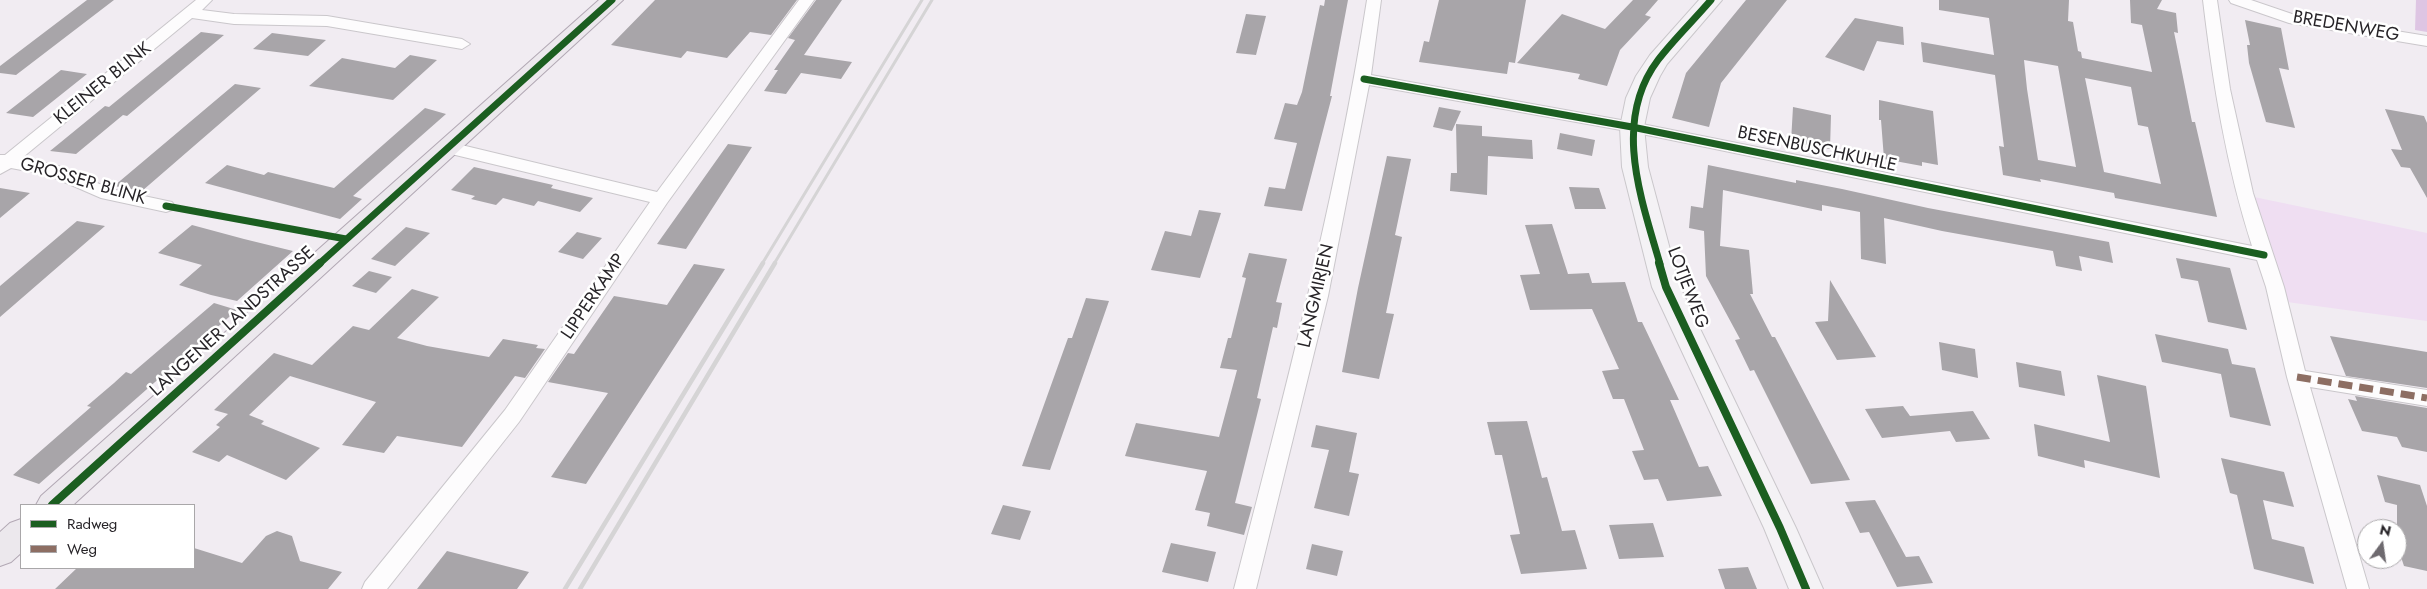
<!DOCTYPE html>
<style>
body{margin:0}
#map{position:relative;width:2427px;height:589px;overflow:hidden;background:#f1ecf2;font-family:Jost,sans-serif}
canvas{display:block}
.legend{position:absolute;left:20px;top:504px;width:175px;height:65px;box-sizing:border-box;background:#fff;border:1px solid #a9a7a9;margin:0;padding:6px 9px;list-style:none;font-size:15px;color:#272428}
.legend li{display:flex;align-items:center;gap:10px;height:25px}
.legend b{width:25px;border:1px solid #a9a7a9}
.north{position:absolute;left:2357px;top:519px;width:50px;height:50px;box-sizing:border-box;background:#fff;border:1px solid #a9a7a9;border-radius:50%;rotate:14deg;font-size:14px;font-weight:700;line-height:20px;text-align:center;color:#272428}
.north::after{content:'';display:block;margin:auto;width:18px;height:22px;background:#6e6a6f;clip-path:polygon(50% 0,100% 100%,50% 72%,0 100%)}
</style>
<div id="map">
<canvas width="2427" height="589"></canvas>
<ul class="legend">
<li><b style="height:6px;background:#1b5e20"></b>Radweg</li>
<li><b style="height:6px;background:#8d6e63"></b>Weg</li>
</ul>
<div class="north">N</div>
</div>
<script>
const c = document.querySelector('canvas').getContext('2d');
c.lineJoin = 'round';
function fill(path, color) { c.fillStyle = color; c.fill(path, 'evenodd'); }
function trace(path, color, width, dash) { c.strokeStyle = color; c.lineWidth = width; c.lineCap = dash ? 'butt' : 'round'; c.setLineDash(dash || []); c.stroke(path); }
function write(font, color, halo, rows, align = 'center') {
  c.font = font + ' Jost,sans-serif'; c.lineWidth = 5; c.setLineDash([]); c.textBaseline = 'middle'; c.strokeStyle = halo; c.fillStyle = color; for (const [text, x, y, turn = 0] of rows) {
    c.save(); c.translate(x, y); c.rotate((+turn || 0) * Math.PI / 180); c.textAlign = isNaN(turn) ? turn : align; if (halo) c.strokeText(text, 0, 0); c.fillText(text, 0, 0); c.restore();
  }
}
const green = new Path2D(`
 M2254,197L2427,233V321L2287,302Z`);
const forest = new Path2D(`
 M2416,0H2427V32L2415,30Z`);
const building = new Path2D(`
 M87,0H114L16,75L0,73V66Z
 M655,0H797L771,35L750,32L727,58L687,51L681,58L611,45Z
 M816,0H842L804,55L852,62L841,79L801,73L786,94L764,91L778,70H774L795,40L788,38Z
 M1325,0H1348L1330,96H1332L1302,211L1264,206L1269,187L1285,189L1297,143L1274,139L1285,103L1297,105L1302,92L1320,5L1324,6Z
 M1439,0H1526L1515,63L1509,62L1507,74L1419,62L1424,41L1429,42Z
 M1633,0H1658L1645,15L1651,17L1620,50L1607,86L1578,79L1580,74L1517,63L1562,14L1605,29Z
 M1746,0H1787L1721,83L1709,127L1672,118L1686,73Z
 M1939,0H2069L2068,21L2073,22L2078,51L2081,52L2082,58L2152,72L2142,25L2131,23L2130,0H2162L2157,9L2176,13L2178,33L2174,32L2192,122H2195L2217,217L2115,198L2114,193L2040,179L2041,182L2003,175L1999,146L2004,147L1995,75L1923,62L1921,42L1994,55L1989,18L1939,10ZM2024,60L2058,66L2076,167L2038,160L2027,89ZM2085,78L2131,87L2138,125L2148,127L2161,184L2104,172Z
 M1246,14L1266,16L1256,55L1236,53Z
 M1855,18L1903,27L1904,45L1877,41L1864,71L1825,57Z
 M2245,20L2281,28L2289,70L2279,68L2295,128L2266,122L2249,63L2247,45H2250Z
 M201,32L224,35L127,116L123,115L76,154L50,151L105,106L109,107Z
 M272,33L326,40L308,56L253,49Z
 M410,55L437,60L393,100L309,86L342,58L395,68Z
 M61,70L87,74L33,117L6,113Z
 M235,84L261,88L142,191L114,186Z
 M1879,100L1933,111L1938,165L1922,162V166L1884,159L1881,120H1879Z
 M1439,107L1461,111L1452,131L1433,127Z
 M1793,107L1831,115L1830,149L1791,142Z
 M425,108L446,114L353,196L362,199L340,219L205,183L227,165L264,175L268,172L334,188Z
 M2385,109L2424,116L2427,123V198L2410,168L2401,167L2391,149L2402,150Z
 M1456,124L1482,126V136L1532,140L1533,159L1488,156L1487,195L1450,191L1451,173H1457Z
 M1560,133L1595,140L1592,156L1557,149Z
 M728,144L752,147L686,249L657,244Z
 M1387,156L1411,159L1395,235L1402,237L1386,313L1394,314L1379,379L1342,372L1358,288Z
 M1708,165L1796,183V180L1842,189L1928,208L2109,242L2113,263L2079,256L2082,271L2056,266L2053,251L1942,231L1884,218L1886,264L1861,259L1860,212L1822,205V211L1723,190L1720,246L1749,250L1753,294H1750L1772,337H1775L1850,480L1811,484L1754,370L1750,371L1735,340L1740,339L1706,276L1704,231L1689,228L1691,206L1703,208Z
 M474,167L553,185L551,188L593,198L580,212L538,201L534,206L503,198L496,205L471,199L475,196L451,190Z
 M1569,187L1599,188L1606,209H1575Z
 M0,188L30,193L0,218Z
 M1199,210L1221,213L1200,278L1151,270L1165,231L1191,236Z
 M77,221L105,226L0,317V286Z
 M1552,224L1568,274L1589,273L1592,283L1625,282L1638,322H1642L1679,400H1670L1699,467L1708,466L1722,496L1667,501L1658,479L1644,480L1632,451L1644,450L1624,399H1613L1602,371L1619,369L1592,309L1530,310L1520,275L1540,274L1525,225Z
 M192,225L244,239L293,251L237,301L211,295L179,285L202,265L158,253Z
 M406,227L430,233L395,266L371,259Z
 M577,232L602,238L583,259L558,252Z
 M1249,253L1287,259L1276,302L1282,303L1277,328L1273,327L1257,398L1261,399L1235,503L1252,507L1244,535L1207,526L1210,513L1195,510L1207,471L1125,456L1136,423L1219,437L1237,370L1220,368L1228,338H1231L1246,278L1242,277Z
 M2176,258L2230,268L2247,330L2208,322L2198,281L2181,278Z
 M694,264L725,269L586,484L551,477L608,393L548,382L568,353L574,354L614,296L667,305Z
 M369,271L392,277L376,293L352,286Z
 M1830,280L1876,357L1837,360L1815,322L1828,321Z
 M412,289L439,297L397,338L427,346L489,357L503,339L538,345L536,348L545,349L525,378L515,376L462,447L397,436L384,453L342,445L376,402L290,376L249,415L264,421L261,424L320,448L286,480L227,455L219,462L192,452L220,427L216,425L228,414L214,410L274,353L312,365L353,326L369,330Z
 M1086,298L1109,301L1050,470L1022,466L1068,338H1072Z
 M214,303L237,310L39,484L13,475L91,407L87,406L114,383L126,372L131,374Z
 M2155,334L2228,349L2232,364L2255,368L2271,426L2230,417L2221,374L2162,362Z
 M2330,336L2427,352V388L2346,376Z
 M1939,342L1975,349L1978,378L1942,370Z
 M2016,362L2061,371L2065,396L2019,387Z
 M2097,375L2146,386L2160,478L2084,460L2085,468L2038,456L2034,424L2110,442Z
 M2355,396L2427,408V452L2402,447L2397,437L2362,431L2348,399L2357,401Z
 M1903,406L1910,416L1973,411L1990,439L1956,442L1950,431L1882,438L1865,409Z
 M1527,421L1542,478L1547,477L1562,531L1575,530L1587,569L1521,574L1510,535L1520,534L1502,455H1495L1487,422Z
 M1316,425L1357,433L1349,472L1359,474L1349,516L1314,508L1329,450L1311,447Z
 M2221,458L2284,472L2294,507L2263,500L2272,539L2304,547L2314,584L2254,569L2237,495L2230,493Z
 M2377,475L2420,485L2427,506V571L2404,566L2397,545V505L2385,502Z
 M1875,500L1906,557L1919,556L1933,583L1897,587L1869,532L1860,533L1845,502Z
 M1003,505L1031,511L1020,540L991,534Z
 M1653,523L1664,557L1619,559L1609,525Z
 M277,531L292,536L300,561L342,572L328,589H55L77,568H194V548L242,563L266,536Z
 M1171,543L1216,552L1208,582L1162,572Z
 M1312,544L1343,551L1337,576L1306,569Z
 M447,551L529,572L517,589H417Z
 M1748,567L1757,589H1725L1718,569Z`);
const street = new Path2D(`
 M196,0H212L202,10L234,14L327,16L462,39L470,44L462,49L327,26L234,24L192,18L22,158L58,166L111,189L172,202L175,206L172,210L166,212L101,198L48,175L11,168L0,174V155H5Z
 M799,0H814L667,203L519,422L387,589H362L365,582L505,410L650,202L443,152L441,148L443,144L449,142L657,192Z
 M1367,0H1381L1371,75L1632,122L2252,246C2226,165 2213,84 2203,0H2217L2230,89L2253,193L2284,287L2305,371L2427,390V406L2310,387L2369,589H2347L2287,377L2266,287L2257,260L1632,132L1369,85L1328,296L1256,589H1234C1284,394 1336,200 1367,0Z
 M2229,0H2251L2292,14L2427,36V46L2289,23L2231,3Z`);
const secondary = new Path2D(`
 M1699,0H1722L1667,64L1660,76L1650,98L1644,127L1648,167L1680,287L1796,528L1823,589H1789L1764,528L1652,287L1622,167L1620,127L1626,98L1636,76L1650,55Z`);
const primary = new Path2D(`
 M599,0H623L73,505H36L41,496Z
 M21,519V553L11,562L0,566V532L10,523Z`);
const railFar1 = new Path2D(`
 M762,264L922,0
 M774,264L932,0`);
const rail = new Path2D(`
 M565,589L763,263
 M580,589L775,263`);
const quiet = new Path2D(`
 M2297,377L2427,398`);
const cyclewayFar1 = new Path2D(`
 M1364,79L1632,127L2264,255
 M166,206L346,239
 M319,264L612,0
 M1660,264C1641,198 1612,121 1658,60C1674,39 1694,20 1711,0`);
const cycleway = new Path2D(`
 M1659,263L1666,287L1780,528L1806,589
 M52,505L320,263`);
const streetNames = [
 ["BREDENWEG",2346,27,10],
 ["KLEINER BLINK",103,84,-39],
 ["BESENBUSCHKUHLE",1817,150,12],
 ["GROSSER BLINK",83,182,16],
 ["LOTJEWEG",1687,288,69],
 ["LANGMIRJEN",1317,296,-77],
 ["LIPPERKAMP",594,297,-56],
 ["LANGENER LANDSTRASSE",233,322,-42]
];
fill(green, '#efdef2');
fill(forest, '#dec5e3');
fill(building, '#a8a5a9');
trace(street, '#cac7cb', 2);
trace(secondary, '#cac7cb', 2);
trace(primary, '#b2a8b4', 2);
fill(street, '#fdfcfd');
fill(secondary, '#f4f2f5');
fill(primary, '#ece8ed');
trace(railFar1, '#d5d4d5', 3);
trace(rail, '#d5d4d5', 4.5);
trace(quiet, '#8d6e63', 7, [14, 7]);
trace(cyclewayFar1, '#1b5e20', 7);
trace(cycleway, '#1b5e20', 8);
write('18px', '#272428', '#fff', streetNames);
</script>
